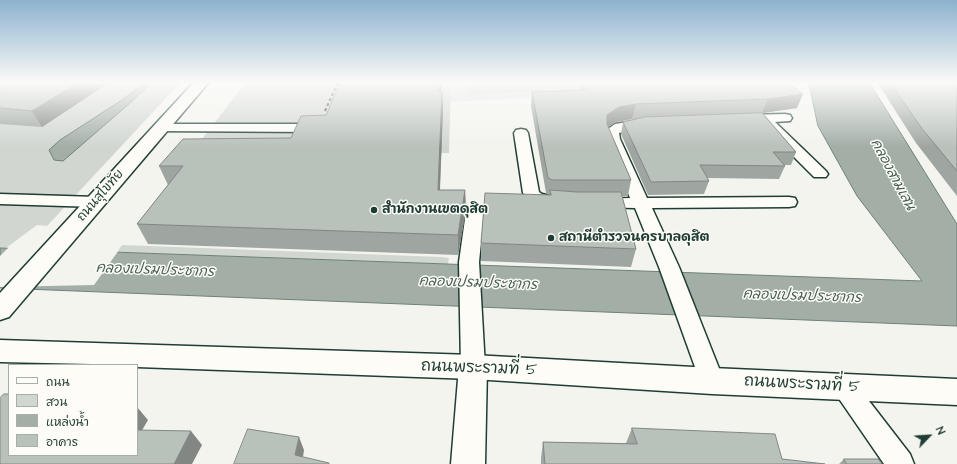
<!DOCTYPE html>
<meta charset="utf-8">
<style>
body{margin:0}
#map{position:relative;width:957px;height:464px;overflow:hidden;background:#f4f4ef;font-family:"Architects Daughter","Playpen Sans Thai",sans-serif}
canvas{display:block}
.legend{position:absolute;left:8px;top:364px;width:130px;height:92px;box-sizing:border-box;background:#fdfcf7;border:1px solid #a4b0a9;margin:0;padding:5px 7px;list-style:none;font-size:12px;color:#1f3d34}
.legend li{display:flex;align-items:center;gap:8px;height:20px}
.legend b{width:20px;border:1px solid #a4b0a9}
.north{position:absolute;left:909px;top:416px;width:40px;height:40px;-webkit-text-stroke:3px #fdfcf7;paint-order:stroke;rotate:65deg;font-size:11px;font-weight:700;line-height:16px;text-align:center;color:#1f3d34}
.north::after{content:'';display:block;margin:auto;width:14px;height:18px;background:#1f3d34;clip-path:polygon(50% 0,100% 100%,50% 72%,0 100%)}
</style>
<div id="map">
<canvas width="957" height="464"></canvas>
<ul class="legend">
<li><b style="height:5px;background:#fdfcf7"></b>ถนน</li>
<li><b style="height:11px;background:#d1d6d1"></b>สวน</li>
<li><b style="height:11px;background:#a3aea7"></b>แหล่งน้ำ</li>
<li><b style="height:11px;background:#b9c1bb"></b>อาคาร</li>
</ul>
<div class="north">N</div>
</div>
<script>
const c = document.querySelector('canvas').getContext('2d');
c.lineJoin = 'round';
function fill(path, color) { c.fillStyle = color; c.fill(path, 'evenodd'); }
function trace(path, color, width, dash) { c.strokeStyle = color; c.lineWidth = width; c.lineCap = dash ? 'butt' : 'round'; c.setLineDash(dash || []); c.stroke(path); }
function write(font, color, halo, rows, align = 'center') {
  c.font = font + ' "Architects Daughter","Playpen Sans Thai",sans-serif'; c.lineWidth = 3; c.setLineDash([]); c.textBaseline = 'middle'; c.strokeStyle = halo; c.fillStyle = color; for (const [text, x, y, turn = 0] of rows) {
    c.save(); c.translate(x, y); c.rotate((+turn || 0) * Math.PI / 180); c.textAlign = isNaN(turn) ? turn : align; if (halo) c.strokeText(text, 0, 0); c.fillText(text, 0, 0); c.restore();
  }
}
const built = new Path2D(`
 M451,82H809V83L450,102Z`);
const green = new Path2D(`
 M0,82H181L47,226L37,225L6,248H0Z
 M246,82H451L449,153L189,156Z
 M468,82H632L634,86L468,95Z
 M122,245L442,257L449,258L448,264L117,252Z`);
const water = new Path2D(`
 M146,82H152L130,103L63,161L54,160L49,150L60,140L122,100Z
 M809,82H869L957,224V326L0,288V248L922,281L857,196L818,126Z`);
const pier = new Path2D(`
 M10,246L119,250L94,285L0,287V256Z`);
const path = new Path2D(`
 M325,111L338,82`);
const service = new Path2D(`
 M785,114L790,115L792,118L790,121L775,122L826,171L828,174L826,177H814L765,128L763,125L765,123L738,122L736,119L738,116L743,115Z
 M646,119L651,120L653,123L651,126L619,133L620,139L647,198L789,197L795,198L797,202L795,206L789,207L652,208L679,267L724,381L720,388L712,391L704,388L700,381L659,267L635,208L594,207L592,203L594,199L630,198L606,139L605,131L615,124Z
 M161,124H314L319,125L321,128L319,131L314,132L156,131L154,128L156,125Z
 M521,129L526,130L528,133L539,192L542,194L560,198L562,202L560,206L554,207L530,202L523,193L514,133L516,130Z
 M0,194L97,197L103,198L105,202L103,206L97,207L0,204Z
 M475,207L481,208L484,212L479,262L485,367L481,374L473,377L465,374L461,367L459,262L466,212L469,208Z
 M843,376L852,379L910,454L914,464H884L831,387L834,379Z`);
const minor = new Path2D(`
 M473,355L483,358L487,367L485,464H451L459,367L463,358Z`);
const tertiary = new Path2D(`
 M194,82H209L9,317L0,320V293Z`);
const secondary = new Path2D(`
 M0,340L473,355L712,368L957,379V405L712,394L473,379L137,367V365L0,362Z`);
const wall = new Path2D(`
 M0,82H110L42,127L0,124Z
 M788,82L797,108L763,113L796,152L791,165H784L785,166L779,179L707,178L709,181L704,194L648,195L621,134L623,122L640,119H632L616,122L608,127L631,180L628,196H622L636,249L631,267L481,261V243L550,195L546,193L531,106L532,92L580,90L581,83Z
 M877,82H957V196L916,143Z
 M442,92L443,109L440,190H465L466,210L458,255L148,244L137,224L168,185L159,166L291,138L326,115Z
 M632,428L782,459L825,464H541V458L543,442L626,443Z
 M844,459L882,464H839Z`);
const shadedWall = new Path2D(`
 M79,82H110L42,127L32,111Z
 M440,82H442L440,109L439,92Z
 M442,92L443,109L439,209L438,190Z
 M803,94L797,108L762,113L768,99Z
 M636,104L632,119L616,122L604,130L607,115L619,107Z
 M465,190L466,210L458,255V235Z
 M137,407L148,420L137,439Z
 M191,431L202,445L192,464H174Z
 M299,437L304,450L302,464L295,455Z`);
const building = new Path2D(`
 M0,82H79L32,111L0,108Z
 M340,82H440L439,92H442L438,190H465L458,235L137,224L183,166H159L183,139L291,138L301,116L326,115Z
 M618,82H788L803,94L768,99L636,104L619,107L607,115V124L631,180H553L548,178L532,92L585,90L581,83Z
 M890,82H957V171L923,130Z
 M762,113L796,152H773L785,166L700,165L709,181L651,182L623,122L645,117Z
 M550,190L577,192H621L636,249L481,243L485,193L551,195Z
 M4,394H9V455H137V430L191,431L174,464H0V398Z
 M632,428L775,434L782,459L825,464H545L543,442L637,444Z
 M248,429L299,437L295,455L329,463V464H234Z
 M844,459H878L882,464H847Z`);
const markers = [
 [374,210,4,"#1f3d34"],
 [551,238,4,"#1f3d34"]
];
const streetNames = [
 ["ถนนสุโขทัย",101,196,-49]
];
const poiNames = [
 ["สำนักงานเขตดุสิต",382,210],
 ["สถานีตำรวจนครบาลดุสิต",559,238]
];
const waterNames = [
 ["คลองสามเสน",892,175,62],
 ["คลองเปรมประชากร",155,271,2],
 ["คลองเปรมประชากร",478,284,2],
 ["คลองเปรมประชากร",802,297,2]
];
const nearStreetnames = [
 ["ถนนพระรามที่ 5",479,369,2],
 ["ถนนพระรามที่ 5",802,385,3]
];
fill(built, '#e2e5df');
fill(green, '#d1d6d1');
fill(water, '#a3aea7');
trace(water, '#6e8179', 1);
fill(pier, '#f4f4ef');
trace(service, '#1f3d34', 3);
trace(minor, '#1f3d34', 3);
trace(tertiary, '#1f3d34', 3);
trace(secondary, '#1f3d34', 3);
trace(path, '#1f3d34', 2, [3, 2.5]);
fill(service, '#fdfcf7');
fill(minor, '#fdfcf7');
fill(tertiary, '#fdfcf7');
fill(secondary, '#fdfcf7');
fill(wall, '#9fa6a1');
fill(shadedWall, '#828783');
fill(building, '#b9c1bb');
trace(building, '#828783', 1);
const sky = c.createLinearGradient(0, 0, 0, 147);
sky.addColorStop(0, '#8cb2ce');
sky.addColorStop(0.56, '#fafaf8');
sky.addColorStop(1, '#fafaf800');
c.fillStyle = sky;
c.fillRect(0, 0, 957, 147);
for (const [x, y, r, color] of markers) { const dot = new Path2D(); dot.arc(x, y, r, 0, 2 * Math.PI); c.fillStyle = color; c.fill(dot); trace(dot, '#fdfcf7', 1.5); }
write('13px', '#1f3d34', '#fdfcf7', streetNames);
write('bold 13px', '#1f3d34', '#fdfcf7', poiNames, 'left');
write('italic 14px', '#475f56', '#fdfcf7', waterNames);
write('16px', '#1f3d34', '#fdfcf7', nearStreetnames);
</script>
